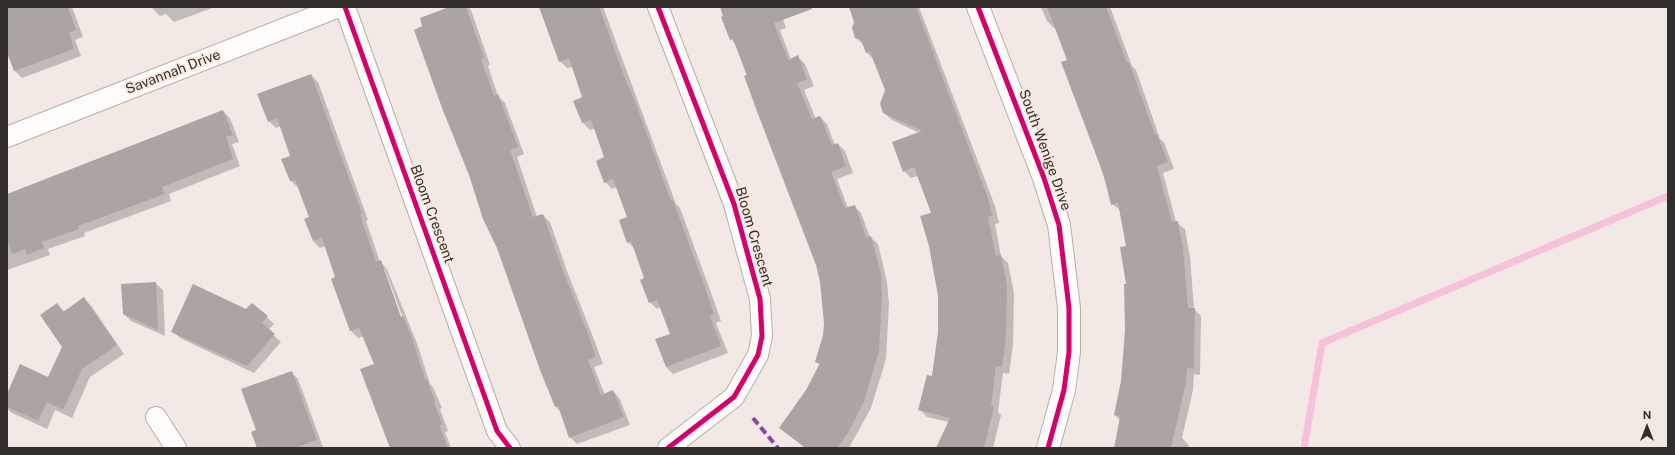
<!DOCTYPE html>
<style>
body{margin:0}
#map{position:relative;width:1675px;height:455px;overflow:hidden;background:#f2e9e5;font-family:"Public Sans",sans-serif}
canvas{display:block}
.frame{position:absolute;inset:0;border:8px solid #342e2a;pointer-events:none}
.north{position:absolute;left:1627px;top:407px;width:40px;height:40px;-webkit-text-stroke:3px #f8e8df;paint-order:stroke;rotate:0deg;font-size:11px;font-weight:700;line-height:16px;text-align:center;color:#342e2a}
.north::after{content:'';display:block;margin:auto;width:14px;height:18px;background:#342e2a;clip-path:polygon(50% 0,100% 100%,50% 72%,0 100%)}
</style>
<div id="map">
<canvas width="1675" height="455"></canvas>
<div class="frame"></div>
<div class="north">N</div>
</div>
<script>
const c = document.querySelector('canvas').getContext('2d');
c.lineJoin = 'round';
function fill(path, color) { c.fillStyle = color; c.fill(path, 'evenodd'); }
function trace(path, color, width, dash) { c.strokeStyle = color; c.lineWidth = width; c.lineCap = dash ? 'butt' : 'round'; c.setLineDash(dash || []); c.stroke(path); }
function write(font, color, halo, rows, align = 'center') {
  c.font = font + ' "Public Sans",sans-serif'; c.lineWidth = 4; c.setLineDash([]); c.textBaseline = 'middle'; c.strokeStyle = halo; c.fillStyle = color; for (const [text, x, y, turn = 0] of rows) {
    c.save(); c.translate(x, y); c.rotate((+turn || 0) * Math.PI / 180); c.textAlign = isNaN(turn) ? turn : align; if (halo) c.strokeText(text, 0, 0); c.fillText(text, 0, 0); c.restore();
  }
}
const shadow = new Path2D(`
 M12,7H72L83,37L75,40L81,56L22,78L15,71L7,50V9Z
 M151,7H215L174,22L166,14L160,16Z
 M452,7H468L471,10L490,65L488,66L498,96L505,103L524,154L517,157L537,217L543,215L550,222L567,271L595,342L603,364L594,367L605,395L613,391L620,399L630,425L577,444L570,437L561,412L556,407L424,27Z
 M540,7H603L676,204L680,208L713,298L721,321L716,323L728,353L673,374L666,367L671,334L661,307L657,309L650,302L646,279L634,248L628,242V218L617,187L612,189L605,182L606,158L595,128L590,130L583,123V98L573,67L567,68L560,61Z
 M721,7H779L786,28L780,30L791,59L798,57L805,64L814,86L804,90L816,119L820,117L827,124L835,145L838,144L845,151L853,173L837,179L848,208L854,206L861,213L870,237L878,244L887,282L889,304L886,359L871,408L849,448H805L780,428L807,390L820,365L816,362L824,335L825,323L821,282L817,264L735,44L731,39Z
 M849,7H919L995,206L999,223L995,224L1001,256L1008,263L1014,293L1013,345L1009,374L1003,373L998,412L1001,415L993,448H937L949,422L927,417L919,409L932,377L939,333V296L932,214L918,176L911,178L904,171L919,133L892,120L884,113L886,90L875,60L867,53L865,46L856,38V22Z
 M1041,7H1110L1132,66L1136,70L1160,139L1164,142L1174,169L1163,173L1176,222L1185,229L1190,257L1194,309L1201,316L1200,375L1194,374L1193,390L1182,438L1189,445L1188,448H1115L1121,421L1115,415L1122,382L1126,330L1128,247L1121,211L1112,204L1068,61L1055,28H1054L1047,21Z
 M311,75L318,82L368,220L366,221L380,262L387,269L418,346L430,384L433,387L442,408L440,409L448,431L445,432L451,448H391L375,365L364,336L358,338L351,331L332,280L336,278L326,246L320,248L313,241L310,218L299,188L291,181V156L281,126L276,128L269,121ZM383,269H385L404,321L402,322Z
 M223,111L230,118L239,142L232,144L240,166L169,194L171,201L84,233L85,236L48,249L50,255L7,270V197Z
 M155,283L163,290L165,336L131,321L124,314Z
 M84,299L92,307L124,354L90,377L72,418L55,410L47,429L12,413L7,408V396L49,379L63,347L57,304L65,312Z
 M267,317L274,324L268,330L281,342L254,373L180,338L173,331Z
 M291,372L298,379L323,447L258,448L257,431Z`);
const stream = new Path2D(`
 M1304,448L1322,343L1668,196`);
const building = new Path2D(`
 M7,7H68L76,30L69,33L74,49L14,71L7,53Z
 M449,7H466L484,58L481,59L494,96L498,94L518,147L510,150L533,217L543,214L560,263L588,334L596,357L588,360L601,395L613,390L624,417L569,438L558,406L555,407L540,370L497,248L483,219L469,175L442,108L414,30L422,26L420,18Z
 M539,7H599L626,81L636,104L671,201L673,200L706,290L714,314L710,316L721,346L666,367L655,339L670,334L657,300L649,303L640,280L644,278L631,241L627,243L619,220L627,217L613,179L604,183L596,161L604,157L591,120L582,123L573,101L582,97L569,58L559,62Z
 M720,7H812V9L774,23L788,60L798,55L807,79L797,83L812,119L820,116L832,145L838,143L846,166L831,172L845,208L855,205L866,237L871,236L881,274L882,296L879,351L864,401L848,433L837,448H806L779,428L806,390L820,363L815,362L823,335L824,323L820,282L816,265L758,114L744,76L747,75L733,39L730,40L721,17L723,16Z
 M849,7H916L988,198L992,216L988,217L996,256L1001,255L1007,285L1006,337L1002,367L996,366L991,406L994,407L984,448H936L950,418L918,410L927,375L932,376L938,332V296L929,246L920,216L931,213L914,167L903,172L892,142L922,131L883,113L880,104L885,90L870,52L866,53L861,40L855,38L852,28L854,22Z
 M1047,7H1106L1127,63L1129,62L1155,135L1157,134L1168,162L1157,166L1172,222L1178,221L1183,249L1188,308H1195L1194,369L1187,368L1186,382L1171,448H1114L1120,417L1114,415L1121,381L1125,330L1124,284H1126L1120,247L1126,246L1118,203L1111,205L1104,176L1061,62L1067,60Z
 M311,74L362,213L360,214L376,262L381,260L401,317L403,316L412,338L425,379H427L435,401L434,402L442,424L439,425L448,448H390L360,369L374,364L359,328L350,331L331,279L335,277L322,238L313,241L304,219L309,217L295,180L290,181L281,159L290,156L277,118L268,122L257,94Z
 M223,110L233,135L226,137L233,159L162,187L165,194L78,226L79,229L42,242L44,248L27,255L25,249L12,254L7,240V194Z
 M156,282L158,330L123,314L121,284Z
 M193,284L246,309L252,303L268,316L262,323L275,334L247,366L171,332Z
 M84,297L117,345L82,369L63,410L47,402L38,421L7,407V394L20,364L48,377L62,347L40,315L57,303L63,312Z
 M292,371L317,440L295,448H257L251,432L256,430L241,389Z`);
const street = new Path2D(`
 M345,7L497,431L510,448
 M658,7L734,204L760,299L762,336L758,355L734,397L668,448
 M7,137L339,7
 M156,417L176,448`);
const secondary = new Path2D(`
 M978,7L1044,178L1059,225L1069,308V352L1064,390L1048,448`);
const quiet = new Path2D(`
 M753,418L778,448`);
const cycleway = new Path2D(`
 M345,7L497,431L510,448
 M658,7L734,204L760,299L762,336L758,355L734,397L668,448
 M978,7L1044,178L1059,225L1069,308V352L1064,390L1048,448`);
const streetNames = [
 ["Savannah Drive",173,72,-21],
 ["South Wenige Drive",1045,150,70],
 ["Bloom Crescent",432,214,70],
 ["Bloom Crescent",754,237,74]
];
fill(shadow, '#0003');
trace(stream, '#f7c0dc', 7);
fill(building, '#aba4a2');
trace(street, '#b6afab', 22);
trace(secondary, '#b6afab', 24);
trace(street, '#fdfcfb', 20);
trace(secondary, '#fdfcfb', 22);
trace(quiet, '#8e44ad', 4, [8, 4]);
trace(cycleway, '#d6006c', 5);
write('14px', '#342e2a', '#f8e8df', streetNames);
</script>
